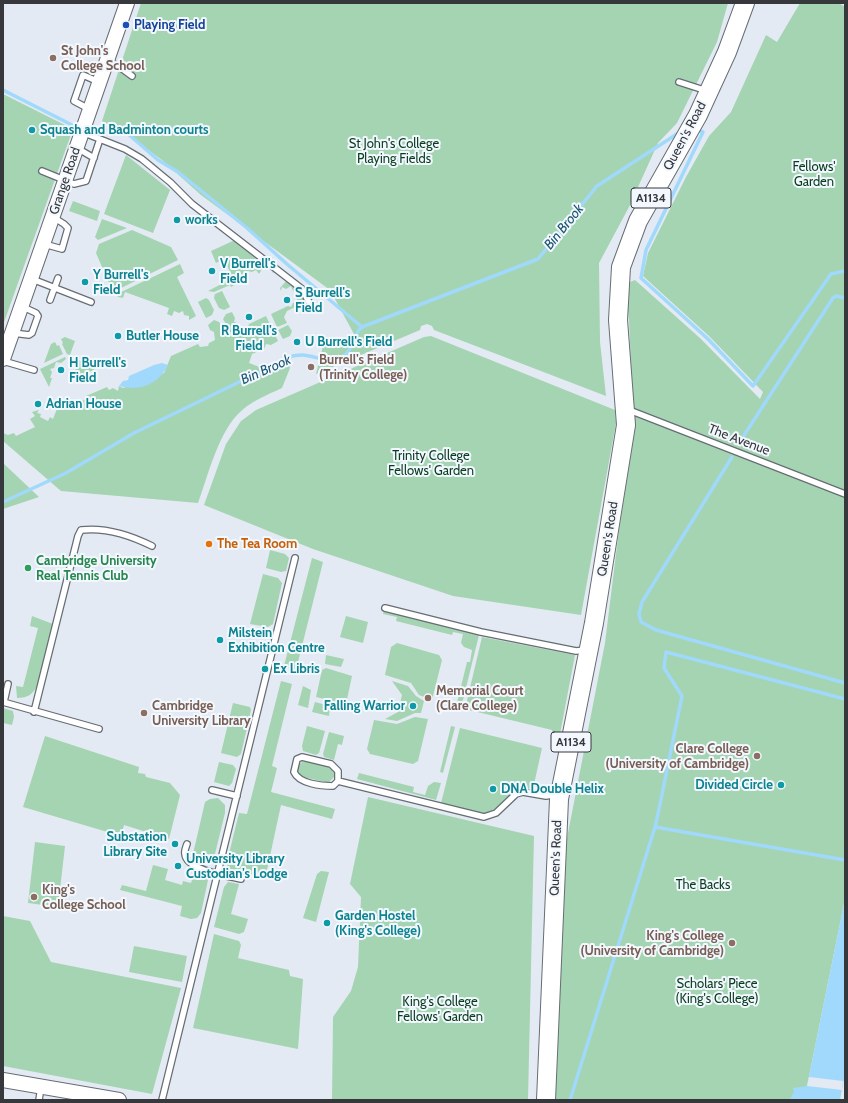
<!DOCTYPE html>
<style>
body{margin:0}
#map{position:relative;width:848px;height:1103px;overflow:hidden;background:#e3eaf3;font-family:Cabin,sans-serif}
canvas{display:block}
.frame{position:absolute;inset:0;border:4px solid #36383c;pointer-events:none}
</style>
<div id="map">
<canvas width="848" height="1103"></canvas>
<div class="frame"></div>
</div>
<script>
const c = document.querySelector('canvas').getContext('2d');
c.lineJoin = 'round';
function fill(path, color) { c.fillStyle = color; c.fill(path, 'evenodd'); }
function trace(path, color, width, dash) { c.strokeStyle = color; c.lineWidth = width; c.lineCap = dash ? 'butt' : 'round'; c.setLineDash(dash || []); c.stroke(path); }
function write(font, color, halo, rows, align = 'center') {
  c.font = font + ' Cabin,sans-serif'; c.lineWidth = 4; c.setLineDash([]); c.textBaseline = 'middle'; c.strokeStyle = halo; c.fillStyle = color; for (const [text, x, y, turn = 0] of rows) {
    c.save(); c.translate(x, y); c.rotate((+turn || 0) * Math.PI / 180); c.textAlign = isNaN(turn) ? turn : align; if (halo) c.strokeText(text, 0, 0); c.fillText(text, 0, 0); c.restore();
  }
}
const green = new Path2D(`
 M141,3H728L717,42L677,123L658,143L629,207L599,263L600,342L606,396L434,330L432,326L427,324L421,326L420,330L316,374L323,346L354,334L330,290L201,195L162,160L130,137L102,121Z
 M800,3H839L845,7V899L807,1086L795,1099L798,1100H554L561,869L605,643L619,530L634,432L629,320L625,284L635,280L701,339L760,399L763,392L710,337L643,276L648,253L686,177L709,136L731,112L766,35L777,42Z
 M3,94L73,129L3,325Z
 M126,155L170,190L153,233L104,214Z
 M73,201L100,211L97,221L69,211Z
 M102,219L127,228L98,240L95,237Z
 M132,230L171,247L178,260L115,291L112,290L96,253L99,244Z
 M235,240L276,271L273,273L271,268L266,270L262,269L259,274L256,270L252,272L248,271L247,274L242,276L244,281H238L236,284L231,287L230,285L214,292L208,291L233,278L224,259L216,263L211,251Z
 M180,264L184,273L177,277L196,316L189,320V316L184,315L183,311L179,313L174,311L172,316L167,314L169,308L125,292L123,298L118,297L117,294Z
 M287,280L298,290L305,302L287,311L284,317L287,323L277,327L271,314L288,306L291,307L293,303L298,301L295,296L297,293L293,291L291,286L286,289L282,287L281,291L280,288Z
 M222,291L230,307L224,310L219,308L214,298L215,294Z
 M206,298L209,300L214,310L212,315L206,318L198,302Z
 M232,312L235,318L234,322L237,323L240,328L245,326L248,327L249,324L266,316L278,341L271,345L266,344L264,349L252,354L249,363L270,371L288,362L290,368L282,388C267,395 249,402 237,415C217,437 208,476 198,503L61,491L3,441V433L8,435L14,433L16,436L35,427L30,419L35,416L32,412L39,410L37,413L41,414L40,417L48,421L50,417L53,419L60,401L68,403L70,407L73,405L79,407L81,401L87,399L86,396L107,387L109,390L113,388L118,391L119,386L123,388L164,373L171,356L198,344L200,347L208,346L209,343L215,340L214,332L210,330L208,325L214,320L219,322L226,335L229,336L231,333L223,319L226,314Z
 M288,325L292,331L290,336L283,339L278,330Z
 M431,336L615,410L616,423L581,615L453,596L313,549L204,505L226,444L241,421L256,410L424,337Z
 M65,337L75,341L70,355L67,354L62,344L63,343L61,339Z
 M55,342L57,346L59,345L63,354L44,363L51,344Z
 M65,357L66,359L61,363L56,362L54,368L50,369L52,372L50,378H52L49,387L40,369Z
 M87,358L106,364L72,380L79,360L85,363Z
 M3,463L39,497L3,509Z
 M270,550L285,554L289,558L286,571L281,572L266,568Z
 M312,558L323,562L296,670L284,666Z
 M263,574L278,578L282,583L273,624L268,627L250,624Z
 M384,610L479,635L461,708L456,707L467,662H470L472,650L464,647L461,643L463,634L453,632L452,635L396,621L397,617L383,614Z
 M32,616L53,624L38,685C33,694 28,698 17,698L16,686L23,687L38,628L30,626Z
 M346,616L368,622L363,643L340,637Z
 M482,637L575,655L560,734L552,732V730L465,709Z
 M397,643L439,655L442,660L432,700L419,695L411,683L385,675L391,647Z
 M326,655L344,659L341,667L325,664Z
 M326,668L352,676L346,704L316,697L322,670Z
 M281,681L292,684L272,766L277,768L271,792L335,809L332,819L281,805L267,870L260,876C249,873 239,873 228,871L227,862L239,813L247,814Z
 M392,681L408,686L416,696L424,701L421,713H415L397,721L385,719L398,712L402,695Z
 M303,686L311,690L308,708L298,705Z
 M315,702L330,706L329,716L312,712Z
 M233,703L250,707L251,710L241,754L237,757L221,753Z
 M3,708L13,711L14,717L12,725L3,723Z
 M415,717L428,719L418,761L413,764L370,754L367,749L374,720L397,724Z
 M307,726L325,731L319,753L316,755L303,751L302,746Z
 M451,726L455,727L443,773L440,772Z
 M460,728L542,748L533,789C504,786 506,809 484,813C474,815 452,806 441,803Z
 M329,732L344,736L342,745L338,744L334,760L324,757L323,754Z
 M45,736L139,767L138,773L145,774L146,777L170,783L180,795L169,839L124,825L121,836L23,807Z
 M305,761L329,767L335,773L334,777L329,782H325L303,777L298,772C298,765 299,763 305,761Z
 M219,762L233,765L236,769L232,783L229,786L214,782Z
 M359,773L414,787L413,792L425,795L428,786L434,782L441,783L436,800L357,779Z
 M368,797L534,836L528,1100H332L333,1017L351,991L358,967L361,897L350,884Z
 M218,798L225,805V813L214,858C208,864 205,864 198,862L193,854L205,802L210,799Z
 M35,842L65,846L58,907L28,903Z
 M153,865L168,869L165,880L182,885L183,881L191,883L195,870L204,873L208,880L201,913L197,918L191,919L180,916L182,906L120,890L122,885L146,891Z
 M321,871L329,872L316,922L303,918L317,874Z
 M228,882L239,884L231,914L248,919L244,932L239,934L214,927L224,887Z
 M3,916L30,921L51,962L181,988L152,1094L3,1066Z
 M214,934L239,941L241,945L238,958L289,970L290,976L303,979L298,1049L193,1028Z
 M134,946L187,956L182,982L129,972Z`);
const water = new Path2D(`
 M162,363L168,365C159,384 140,392 119,386L123,381L128,380L129,376L154,365Z
 M845,899V1073L840,1100H798L795,1099L793,1088L807,1086Z`);
const pier = new Path2D(`
 M809,1077L843,1081L842,1090L807,1086Z`);
const stream = new Path2D(`
 M3,90L76,127
 M108,130L127,133L158,160L178,172L247,228L288,265L362,327
 M695,130L703,132L646,250L641,278L708,339L753,386L831,274L845,271
 M739,443L833,298L836,296L845,298
 M732,457L642,602L639,614L641,622L656,630L845,683
 M3,502L66,473L134,433L262,371C267,369 272,368 277,366C287,361 286,355 302,355C316,355 334,368 346,354C354,346 353,334 362,327L538,259L597,186L680,132
 M658,814L682,696L664,668L666,652L845,699
 M655,827L845,860
 M570,1100L655,827L658,814
 M792,1100L794,1095`);
const service = new Path2D(`
 M107,62L117,65L132,76
 M679,82L707,91
 M89,109L74,101L83,75L99,82
 M82,132L125,149L142,159L170,182L192,204L302,289L310,304
 M77,148L94,158
 M42,171L74,184L86,181L100,139
 M44,244L62,249L68,228L64,224L53,217
 M32,279L91,302
 M50,300L58,278
 M13,333L29,335L32,333L38,316L36,313L21,306
 M3,361L34,370
 M629,410L845,494
 M385,608L481,632L576,651L585,650
 M3,702L99,729
 M4,702L8,684
 M34,712L78,536L81,530C106,527 130,535 152,546
 M302,757L331,764L338,771V781L333,786C322,786 299,784 294,772L297,759Z
 M338,781L484,817L496,813L516,794L523,792L546,796L558,794
 M212,790L237,796
 M187,844C186,847 184,851 185,854C186,870 227,876 241,879
 M39,1100L41,1087
 M162,1100L295,558`);
const tertiary = new Path2D(`
 M3,359L127,3
 M3,1080L119,1100`);
const primary = new Path2D(`
 M546,1100L559,799L594,623L626,425L618,320L621,267L638,221L698,115L727,52L745,3`);
const markers = [
 [126,25,4,"#1a4fb4"],
 [53,58,4,"#8d6e63"],
 [32,130,4,"#0f9aa8"],
 [177,220,4,"#0f9aa8"],
 [212,271,4,"#0f9aa8"],
 [85,282,4,"#0f9aa8"],
 [287,300,4,"#0f9aa8"],
 [249,317,4,"#0f9aa8"],
 [118,336,4,"#0f9aa8"],
 [297,342,4,"#0f9aa8"],
 [311,367,4,"#8d6e63"],
 [61,370,4,"#0f9aa8"],
 [38,404,4,"#0f9aa8"],
 [209,544,4,"#e8710a"],
 [28,568,4,"#2e9e5b"],
 [220,640,4,"#0f9aa8"],
 [265,669,4,"#0f9aa8"],
 [428,698,4,"#8d6e63"],
 [413,706,4,"#0f9aa8"],
 [144,713,4,"#8d6e63"],
 [757,756,4,"#8d6e63"],
 [781,785,4,"#0f9aa8"],
 [493,789,4,"#0f9aa8"],
 [175,844,4,"#0f9aa8"],
 [178,866,4,"#0f9aa8"],
 [34,897,4,"#8d6e63"],
 [327,923,4,"#0f9aa8"],
 [732,943,4,"#8d6e63"]
];
const shields = [
 [651,198,40],
 [571,742,40]
];
const shieldNames = [
 ["A1134",651,198],
 ["A1134",571,742]
];
const transitNames = [
 ["Playing Field",134,25]
];
const educationNames = [
 ["St John's",61,51],
 ["College School",61,66],
 ["Burrell's Field",319,360],
 ["(Trinity College)",319,375],
 ["Memorial Court",436,691],
 ["(Clare College)",436,706],
 ["Cambridge",152,706],
 ["University Library",152,721],
 ["Clare College",749,749,"right"],
 ["(University of Cambridge)",749,764,"right"],
 ["King's",42,890],
 ["College School",42,905],
 ["King's College",724,936,"right"],
 ["(University of Cambridge)",724,951,"right"]
];
const cultureNames = [
 ["Squash and Badminton courts",40,130],
 ["works",185,220],
 ["V Burrell's",220,264],
 ["Field",220,279],
 ["Y Burrell's",93,275],
 ["Field",93,290],
 ["S Burrell's",295,293],
 ["Field",295,308],
 ["R Burrell's",249,331,"center"],
 ["Field",249,346,"center"],
 ["Butler House",126,336],
 ["U Burrell's Field",305,342],
 ["H Burrell's",69,363],
 ["Field",69,378],
 ["Adrian House",46,404],
 ["Milstein",228,633],
 ["Exhibition Centre",228,648],
 ["Ex Libris",273,669],
 ["Falling Warrior",405,706,"right"],
 ["Divided Circle",773,785,"right"],
 ["DNA Double Helix",501,789],
 ["Substation",167,837,"right"],
 ["Library Site",167,852,"right"],
 ["University Library",186,859],
 ["Custodian's Lodge",186,874],
 ["Garden Hostel",335,916],
 ["(King's College)",335,931]
];
const streetNames = [
 ["Queen's Road",685,136,-62],
 ["Grange Road",65,181,-71],
 ["The Avenue",739,440,21],
 ["Queen's Road",608,539,-81],
 ["Queen's Road",556,858,-88]
];
const parkNames = [
 ["St John's College",394,144],
 ["Playing Fields",394,159],
 ["Fellows'",814,167],
 ["Garden",814,182],
 ["Trinity College",431,456],
 ["Fellows' Garden",431,471],
 ["The Backs",703,885],
 ["Scholars' Piece",717,984],
 ["(King's College)",717,999],
 ["King's College",440,1002],
 ["Fellows' Garden",440,1017]
];
const foodNames = [
 ["The Tea Room",217,544]
];
const leisureNames = [
 ["Cambridge University",36,561],
 ["Real Tennis Club",36,576]
];
const waterNames = [
 ["Bin Brook",564,227,-51],
 ["Bin Brook",266,370,-24]
];
fill(green, '#a5d4b2');
fill(water, '#a0d9fb');
fill(pier, '#e3eaf3');
trace(stream, '#a0d9fb', 3.5);
trace(service, '#666d74', 8);
trace(tertiary, '#666d74', 16);
trace(primary, '#666d74', 20);
trace(service, '#fff', 5.5);
trace(tertiary, '#fff', 14);
trace(primary, '#fff', 18);
for (const [x, y, r, color] of markers) { const dot = new Path2D(); dot.arc(x, y, r, 0, 2 * Math.PI); c.fillStyle = color; c.fill(dot); trace(dot, '#f2f8fe', 1.5); }
for (const [x, y, w] of shields) { const box = new Path2D(); box.roundRect(x - w / 2, y - 10, w, 20, 3); c.fillStyle = '#f2f8fe'; c.fill(box); trace(box, '#36383c', 1); }
write('bold 12px', '#36383c', null, shieldNames);
write('bold 13px', '#164399', '#f2f8fe', transitNames, 'left');
write('bold 13px', '#785e54', '#f2f8fe', educationNames, 'left');
write('bold 13px', '#0d838f', '#f2f8fe', cultureNames, 'left');
write('13px', '#36383c', '#f2f8fe', streetNames);
write('13px', '#093d1f', '#f2f8fe', parkNames);
write('bold 13px', '#c56008', '#f2f8fe', foodNames, 'left');
write('bold 13px', '#27864d', '#f2f8fe', leisureNames, 'left');
write('italic 14px', '#1f5673', '#f2f8fe', waterNames);
</script>
